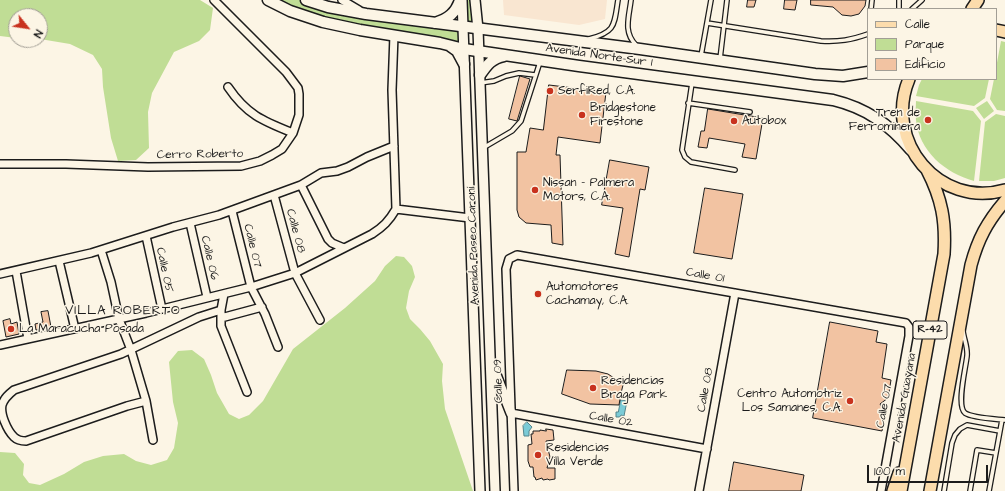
<!DOCTYPE html>
<meta charset="utf-8">
<style>
body{margin:0}
#map{position:relative;width:1005px;height:491px;overflow:hidden;background:#fcf5e5;font-family:"Architects Daughter",sans-serif}
canvas{display:block}
.legend{position:absolute;left:867px;top:8px;width:130px;height:72px;box-sizing:border-box;background:#fcf5e5;border:1px solid #a29e95;margin:0;padding:5px 7px;list-style:none;font-size:12px;color:#1c1c1c}
.legend li{display:flex;align-items:center;gap:8px;height:20px}
.legend b{width:20px;border:1px solid #a29e95}
.north{position:absolute;left:8px;top:8px;width:40px;height:40px;box-sizing:border-box;background:#fcf5e5;border:1px solid #a29e95;border-radius:50%;rotate:120deg;font-size:11px;font-weight:700;line-height:16px;text-align:center;color:#1c1c1c}
.north::after{content:'';display:block;margin:auto;width:14px;height:18px;background:#c8321e;clip-path:polygon(50% 0,100% 100%,50% 72%,0 100%)}
.scale{position:absolute;left:867px;top:465px;width:121px;height:18px;box-sizing:border-box;border:2px solid #1c1c1c;border-top:0;padding-left:5px;font-size:12px;line-height:14px;white-space:nowrap;color:#1c1c1c;-webkit-text-stroke:3px #fcf5e5;paint-order:stroke}
</style>
<div id="map">
<canvas width="1005" height="491"></canvas>
<ul class="legend">
<li><b style="height:5px;background:#fcdcac"></b>Calle</li>
<li><b style="height:11px;background:#c0dd95"></b>Parque</li>
<li><b style="height:11px;background:#f2c3a2"></b>Edificio</li>
</ul>
<div class="north">N</div>
<div class="scale">100 m</div>
</div>
<script>
const c = document.querySelector('canvas').getContext('2d');
c.lineJoin = 'round';
function fill(path, color) { c.fillStyle = color; c.fill(path, 'evenodd'); }
function trace(path, color, width, dash) { c.strokeStyle = color; c.lineWidth = width; c.lineCap = dash ? 'butt' : 'round'; c.setLineDash(dash || []); c.stroke(path); }
function write(font, color, halo, rows, align = 'center') {
  c.font = font + ' "Architects Daughter",sans-serif'; c.lineWidth = 3; c.setLineDash([]); c.textBaseline = 'middle'; c.strokeStyle = halo; c.fillStyle = color; for (const [text, x, y, turn = 0] of rows) {
    c.save(); c.translate(x, y); c.rotate((+turn || 0) * Math.PI / 180); c.textAlign = isNaN(turn) ? turn : align; if (halo) c.strokeText(text, 0, 0); c.fillText(text, 0, 0); c.restore();
  }
}
const built = new Path2D(`
 M503,0H607L605,19L579,25L504,15Z`);
const green = new Path2D(`
 M0,0H200L213,8L210,30L199,41L174,52L152,93L148,112L149,148L136,160L118,161L111,138L103,87L102,69L93,55L70,44L40,39V16H16V38L0,36Z
 M268,0H306L462,27V0H475L478,29L463,27L464,49L360,30Z
 M1001,41L1005,42V111L997,110L990,99L994,79H996V68Z
 M922,79H989L985,98L974,106L916,96L919,85Z
 M916,101L973,111L981,121L974,181C945,173 919,151 916,120C915,113 916,107 916,101Z
 M987,101L994,111L984,119L976,108Z
 M996,114L1005,116V178L994,181H979L985,122Z
 M396,256L404,257L412,266L415,277L409,291L406,308L410,319L420,329L430,341L443,364L442,381L445,409L473,491H0V452L15,453L24,464L23,475L29,483L40,485L64,474L84,462L103,456L124,454L136,461L151,465L167,460L174,448L178,423L173,402L169,362L178,351L192,350L204,359L211,375L217,393L229,414L239,419L249,415L263,401L293,349L345,308L375,281L385,266Z`);
const water = new Path2D(`
 M621,400L627,401L624,416L621,415L620,417H616V412H618Z
 M527,422L532,427L529,431V436H524L523,426Z`);
const building = new Path2D(`
 M748,0H756L754,7H747Z
 M785,0H797L795,10L784,9Z
 M811,0H866L865,6L859,14L851,16L842,15L833,7L811,5Z
 M520,76L530,79L517,121L509,119Z
 M549,85L606,92L600,143L558,137L556,155H560L563,245L552,243L551,225L526,223L519,217L517,210V152H526L530,128L543,130Z
 M708,109L763,118L756,159L742,157L745,144L709,138L707,148L698,147L701,131H704Z
 M610,160L649,167L645,190L640,189L629,257L615,254L623,208L602,205Z
 M705,188L743,194L732,259L694,253Z
 M48,311L51,327L36,330L35,324L43,322L41,312Z
 M10,319L11,324L17,322L19,334L6,337L3,321Z
 M830,322L878,331L876,342L887,344L882,378L891,380L888,398L880,404L885,413L882,431L813,418Z
 M567,370L596,371L608,374L617,380L624,381L621,393L619,405L590,404L562,394Z
 M546,429L553,430L554,440L546,441L550,457L547,468H555V479L549,480L548,479L543,480L542,478L536,480L535,477H534L533,467H530L528,461V445L532,444L531,434H533V431H540V430L546,431Z
 M734,462L804,475L801,491H729Z`);
const service = new Path2D(`
 M631,0C629,17 623,32 636,45
 M899,0V9
 M871,9L872,0
 M912,9L922,0
 M707,23L821,41C839,42 851,40 868,34
 M589,39C616,32 614,25 618,0
 M701,56L711,0
 M720,59L727,0
 M480,83L494,81L506,76L519,73L535,75
 M692,83L682,150L685,157L691,162L735,170
 M688,103L750,112
 M483,148L512,131L521,121L540,62
 M963,331C964,339 968,348 967,356C966,367 956,406 965,413C972,418 996,419 1005,420
 M944,491L952,443L955,435L960,429L967,425L1000,431
 M970,491L977,450L996,453
 M989,491L1002,420`);
const minor = new Path2D(`
 M342,0L359,10
 M228,87C247,115 263,121 293,133
 M0,164H66L148,167L241,166L260,161L272,155L282,149L293,133L299,115V94L298,88L286,72L214,0
 M301,185L328,239L332,243L344,248
 M274,195L295,273L320,320
 M396,209L470,218
 M232,211L251,287L265,314L278,347
 M190,223L207,297
 M146,236L162,309
 M101,250L111,282L119,319L131,350L146,401L153,440
 M59,261L75,329
 M16,271L28,339
 M0,274L91,253L173,227L219,215L301,185L321,173L337,171L348,167L367,157L394,146
 M224,294L221,310V326L247,392
 M221,318L262,307
 M0,345L146,313L251,287L295,273L372,234C383,227 389,221 396,209L392,90L394,35
 M146,401L127,406L26,441C21,441 17,440 14,437C7,430 0,414 2,405C4,398 9,394 14,390L121,354L199,317L221,310
 M511,413L707,449
 M514,491L506,269L509,259L517,255L906,323L909,327V336L881,491
 M699,491L735,293`);
const tertiary = new Path2D(`
 M462,0L480,491
 M475,0L478,29L495,491
 M493,367L511,413`);
const secondary = new Path2D(`
 M268,0L290,11L323,22L360,30L440,43L464,49L579,66L833,100C866,108 889,124 911,150
 M306,0L328,7L366,14L640,49L815,74L843,76L868,72
 M435,23C448,19 456,13 460,0
 M450,46L457,51L464,64
 M480,75C487,65 492,58 504,56`);
const primary = new Path2D(`
 M972,9L978,0
 M996,30L1005,32
 M909,79C883,141 939,209 1005,190
 M893,491L899,473
 M901,491L944,254C946,221 942,199 927,170
 M930,491L971,265C978,239 987,222 1005,201`);
const markers = [
 [550,91,4,"#c8321e"],
 [582,115,4,"#c8321e"],
 [928,120,4,"#c8321e"],
 [734,121,4,"#c8321e"],
 [535,190,4,"#c8321e"],
 [538,294,4,"#c8321e"],
 [11,329,4,"#c8321e"],
 [593,388,4,"#c8321e"],
 [850,401,4,"#c8321e"],
 [538,455,4,"#c8321e"]
];
const shields = [
 [930,330,34]
];
const shieldNames = [
 ["R-42",930,330]
];
const streetNames = [
 ["Avenida Norte-Sur 1",599,56,8],
 ["Cerro Roberto",200,155,-1],
 ["Calle 08",295,231,75],
 ["Calle 07",252,246,76],
 ["Avenida Paseo Caroní",474,246,-92],
 ["Calle 06",209,258,77],
 ["Calle 05",164,270,78],
 ["Calle 01",705,276,10],
 ["Calle 09",499,381,-92],
 ["Calle 08",706,390,-80],
 ["Avenida Guayana",905,398,-80],
 ["Calle 07",885,406,-80],
 ["Calle 02",611,420,10]
];
const poiNames = [
 ["SerfiRed, C.A.",558,91],
 ["Bridgestone",590,108],
 ["Firestone",590,122],
 ["Tren de",920,113,"right"],
 ["Ferrominera",920,127,"right"],
 ["Autobox",742,121],
 ["Nissan - Palmera",543,183],
 ["Motors, C.A.",543,197],
 ["Automotores",546,287],
 ["Cachamay, C.A.",546,301],
 ["La Maracucha Posada",19,329],
 ["Residencias",601,381],
 ["Braga Park",601,395],
 ["Centro Automotriz",842,394,"right"],
 ["Los Samanes, C.A.",842,408,"right"],
 ["Residencias",546,448],
 ["Villa Verde",546,462]
];
const neighbourhoodNames = [
 ["VILLA ROBERTO",123,311]
];
fill(built, '#f9e6d1');
fill(green, '#c0dd95');
fill(water, '#7bcbd6');
trace(water, '#55858c', 1);
fill(building, '#f2c3a2');
trace(building, '#1c1c1c', 1);
trace(service, '#1c1c1c', 6);
trace(minor, '#1c1c1c', 10);
trace(tertiary, '#1c1c1c', 12);
trace(secondary, '#1c1c1c', 13);
trace(primary, '#1c1c1c', 14);
trace(service, '#fcf5e5', 3.5);
trace(minor, '#fcf5e5', 7);
trace(tertiary, '#fcf5e5', 9);
trace(secondary, '#fcf5e5', 10);
trace(primary, '#fcdcac', 11);
for (const [x, y, r, color] of markers) { const dot = new Path2D(); dot.arc(x, y, r, 0, 2 * Math.PI); c.fillStyle = color; c.fill(dot); trace(dot, '#fcf5e5', 1.5); }
for (const [x, y, w] of shields) { const box = new Path2D(); box.roundRect(x - w / 2, y - 9, w, 18, 3); c.fillStyle = '#fcf5e5'; c.fill(box); trace(box, '#1c1c1c', 1); }
write('bold 11px', '#1c1c1c', null, shieldNames);
write('12px', '#1c1c1c', '#fcf5e5', streetNames);
write('12px', '#1c1c1c', '#fcf5e5', poiNames, 'left');
c.letterSpacing = '1px';
write('13px', '#1c1c1c', '#fcf5e5', neighbourhoodNames);
c.letterSpacing = '0px';
</script>
